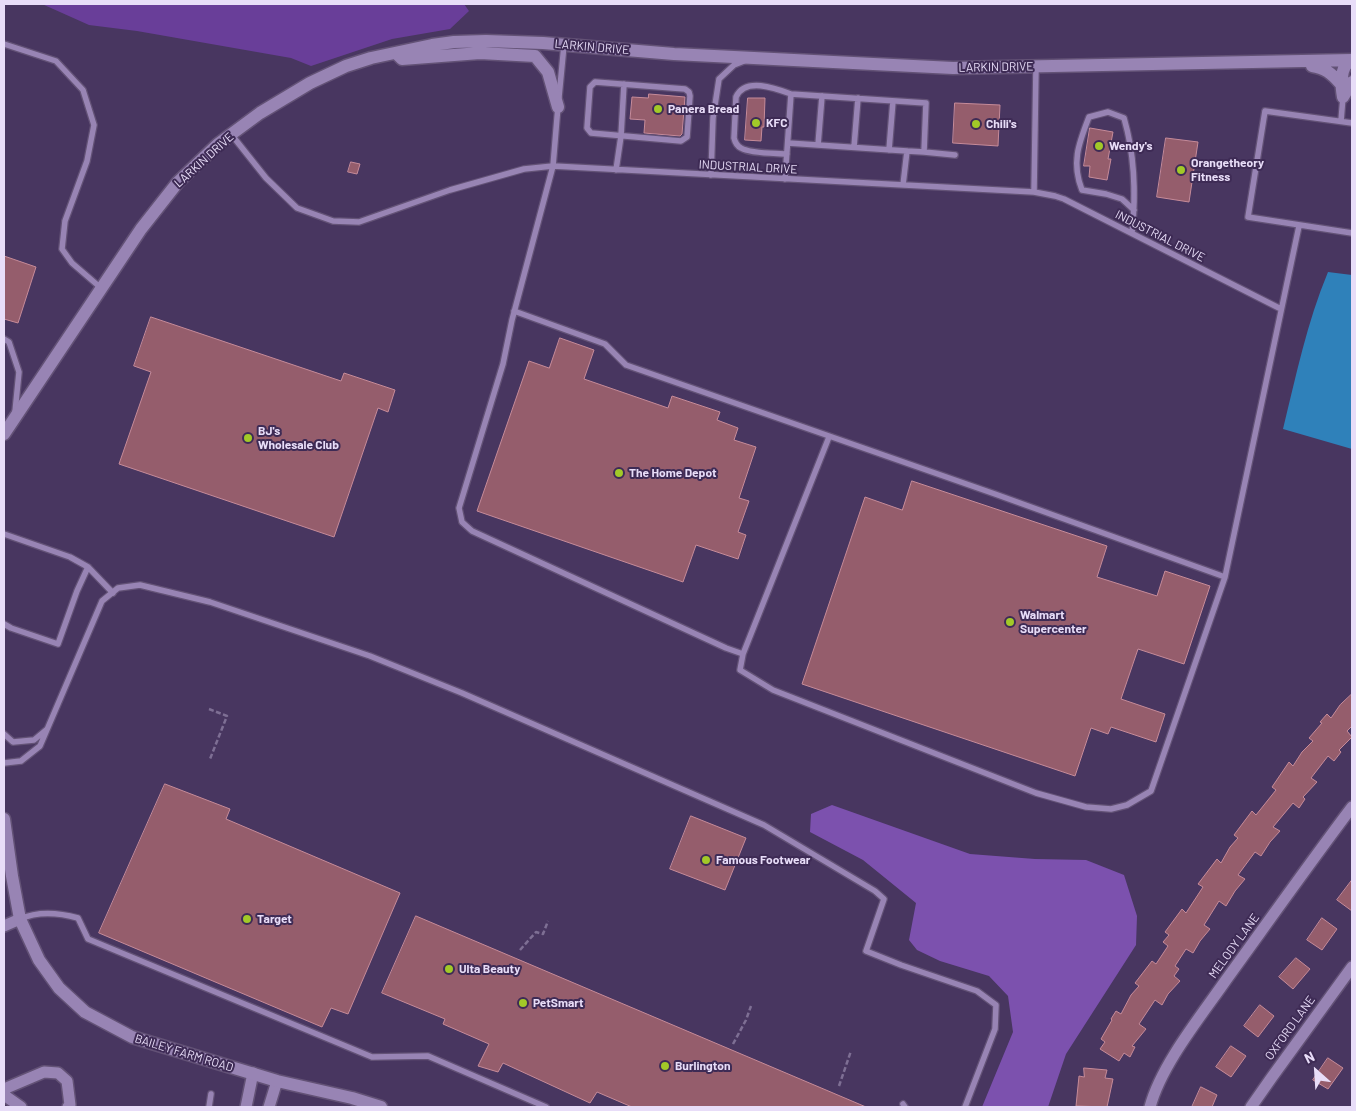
<!DOCTYPE html>
<style>
body{margin:0}
#map{position:relative;width:1356px;height:1111px;overflow:hidden;background:#483660;font-family:Barlow,sans-serif}
canvas{display:block}
.frame{position:absolute;inset:0;border:5px solid #e8ddf8;pointer-events:none}
.north{position:absolute;left:1291px;top:1046px;width:50px;height:50px;-webkit-text-stroke:4px #3e2b55;paint-order:stroke;rotate:334deg;font-size:14px;font-weight:700;line-height:20px;text-align:center;color:#e8ddf8}
.north::after{content:'';display:block;margin:auto;width:18px;height:22px;background:#e8ddf8;clip-path:polygon(50% 0,100% 100%,50% 72%,0 100%)}
</style>
<div id="map">
<canvas width="1356" height="1111"></canvas>
<div class="frame"></div>
<div class="north">N</div>
</div>
<script>
const c = document.querySelector('canvas').getContext('2d');
c.lineJoin = 'round';
function fill(path, color) { c.fillStyle = color; c.fill(path, 'evenodd'); }
function trace(path, color, width, dash) { c.strokeStyle = color; c.lineWidth = width; c.lineCap = dash ? 'butt' : 'round'; c.setLineDash(dash || []); c.stroke(path); }
function write(font, color, halo, rows, align = 'center') {
  c.font = font + ' Barlow,sans-serif'; c.lineWidth = 4; c.setLineDash([]); c.textBaseline = 'middle'; c.strokeStyle = halo; c.fillStyle = color; for (const [text, x, y, turn = 0] of rows) {
    c.save(); c.translate(x, y); c.rotate((+turn || 0) * Math.PI / 180); c.textAlign = isNaN(turn) ? turn : align; if (halo) c.strokeText(text, 0, 0); c.fillText(text, 0, 0); c.restore();
  }
}
const green = new Path2D(`
 M42,4H464L469,11L450,29L392,39L311,66L291,58L137,31L89,25Z`);
const forest = new Path2D(`
 M832,805L970,854L1035,859L1086,860L1124,875L1137,916L1136,945L1066,1054L1048,1107H982L1013,1032L1008,996L989,976L940,961L917,950L909,940L916,903L863,860L810,832L811,814Z`);
const water = new Path2D(`
 M1328,272L1352,275V449L1283,429C1296,376 1307,322 1328,272Z`);
const building = new Path2D(`
 M649,94L685,97L682,134L680,136L644,133L645,120L630,119L632,97L648,98Z
 M748,98H765L764,127H762L761,141L745,140Z
 M955,103L1000,105L998,146L953,143Z
 M1090,128L1113,132L1108,159H1111L1107,180L1089,177L1090,166H1084Z
 M1166,138L1198,142L1189,202L1157,197Z
 M351,162L360,164L357,174L348,172Z
 M4,256L36,267L18,323L4,319Z
 M151,317L341,381L344,373L395,390L388,412L378,408L334,537L119,464L151,372L134,366Z
 M560,338L594,350L584,379L668,408L672,396L720,412L717,420L738,428L734,440L756,447L739,498L749,501L738,532L746,535L738,559L696,545L683,582L477,511L529,361L549,368Z
 M912,481L1107,546L1097,577L1157,596L1165,571L1210,586L1184,664L1138,649L1121,699L1165,714L1156,742L1111,727L1108,734L1091,728L1075,776L802,684L865,497L902,510Z
 M1352,694V726L1347,731L1352,737L1339,750L1341,752L1334,761L1328,756L1311,778L1317,782L1303,797L1305,799L1299,808L1293,803L1273,827L1280,831L1270,842L1261,856L1255,852L1238,875L1245,879L1235,891L1226,906L1219,901L1204,925L1210,929L1200,941L1193,953L1186,949L1175,966L1179,969L1174,976L1180,981L1168,994L1162,1005L1155,1000L1139,1024L1146,1029L1132,1046L1135,1047L1130,1057L1124,1053L1119,1061L1100,1049L1105,1042L1101,1039L1112,1020L1111,1019L1116,1011L1121,1014L1131,995L1139,986L1135,983L1152,961L1156,964L1168,946L1163,942L1169,935L1165,932L1182,909L1186,913L1203,887L1198,884L1217,859L1221,863L1230,847L1238,838L1234,835L1252,811L1256,815L1276,790L1272,787L1289,762L1293,766L1302,752L1313,741L1309,738L1322,723L1320,722L1327,714L1331,718L1340,705Z
 M165,784L230,809L226,819L400,893L348,1014L331,1008L322,1027L99,933Z
 M691,816L746,838L725,890L670,869Z
 M1352,880V911L1337,900Z
 M416,916L866,1107H632L597,1092L590,1103L503,1063L498,1072L478,1066L489,1044L443,1024L445,1019L382,993Z
 M1322,918L1337,929L1322,950L1307,940Z
 M1296,958L1310,969L1293,989L1279,977Z
 M1260,1005L1274,1016L1258,1037L1244,1026Z
 M1231,1046L1246,1056L1231,1077L1216,1067Z
 M1328,1058L1343,1068L1328,1089L1313,1080Z
 M1084,1068L1107,1070L1105,1078L1113,1079L1107,1107L1076,1106L1079,1076L1084,1077Z
 M1201,1087L1217,1095L1212,1107H1192Z`);
const path = new Path2D(`
 M209,709L227,716L210,759
 M520,950L536,932L543,934L548,921
 M733,1044L746,1020L751,1006
 M839,1086L851,1051`);
const lane = new Path2D(`
 M4,44L56,61L83,90L94,125L87,161L65,221L62,249L72,263L101,288
 M595,82L685,89L689,92L690,96L687,137L681,141L591,133L587,128L590,87Z
 M559,97L564,45
 M558,106L553,166L512,320L503,364L459,508L462,522L472,531L726,648L743,654L740,670L773,690L1036,793L1086,807L1111,809L1127,805L1151,791L1225,577L1299,226
 M1341,121L1343,97
 M1352,123L1265,111L1248,217L1352,233
 M231,134L266,178L297,208L333,221L359,222L450,190L524,169L553,166L1034,192L1055,196L1064,199L1281,309
 M788,143L907,151
 M818,145L822,96
 M854,147L858,98
 M889,150L893,101
 M924,152L955,155
 M787,154C776,153 751,154 741,148C737,146 735,142 734,138L736,97C745,77 775,88 791,94
 M616,170L621,136L624,84
 M711,175L713,118L719,79L734,65L744,61
 M785,179L791,94L926,103L924,152L907,151L903,185
 M1034,192L1036,67
 M1132,233C1136,195 1135,156 1124,118L1108,112L1089,117C1079,143 1071,162 1082,190L1106,194L1122,199L1134,210
 M514,311L605,344L626,365L995,494L1225,577
 M4,339L9,342L19,372L15,412
 M4,534L70,557L88,567L113,593
 M4,624L11,628L58,644L77,591L88,567
 M743,654L829,437
 M4,734L13,742L34,740L46,730
 M4,763L21,761L40,746L102,601L118,588L140,585L210,602L370,656L462,693L764,825L875,891L884,899L866,951L901,965L977,991L996,1005L995,1029L965,1107
 M20,919C38,911 60,913 78,918L88,939L372,1057L428,1056L546,1107
 M903,1104L905,1107
 M209,1107L211,1094`);
const street = new Path2D(`
 M4,926L20,919
 M4,1089L44,1072L58,1073L67,1081L70,1105L68,1107
 M4,1095L21,1107
 M246,1107L253,1073
 M269,1107L277,1081
 M1150,1107C1161,1065 1201,1016 1226,980C1268,922 1309,864 1352,807
 M1251,1107L1272,1077L1352,967`);
const secondary = new Path2D(`
 M396,53L402,59L480,53L535,56L548,72L558,107
 M1312,66C1325,68 1331,73 1340,83
 M1343,97C1341,85 1340,75 1346,64L1352,62
 M1343,97L1352,82
 M4,434L141,229L178,182L218,144L260,113L310,83L346,66L371,58L432,45L454,42L486,41L543,43L674,54L953,68L1352,60
 M4,819L12,876L20,919L39,960L59,988L85,1012L132,1037L277,1081L352,1098L381,1107`);
const markers = [
 [658,109,5,"#a2c928"],
 [756,123,5,"#a2c928"],
 [976,124,5,"#a2c928"],
 [1099,146,5,"#a2c928"],
 [1181,170,5,"#a2c928"],
 [248,438,5,"#a2c928"],
 [619,473,5,"#a2c928"],
 [1010,622,5,"#a2c928"],
 [706,860,5,"#a2c928"],
 [247,919,5,"#a2c928"],
 [449,969,5,"#a2c928"],
 [523,1003,5,"#a2c928"],
 [665,1066,5,"#a2c928"]
];
const streetNames = [
 ["LARKIN DRIVE",592,47,5],
 ["LARKIN DRIVE",996,67,-1],
 ["LARKIN DRIVE",204,160,-42],
 ["INDUSTRIAL DRIVE",748,167,3],
 ["INDUSTRIAL DRIVE",1160,236,27],
 ["MELODY LANE",1234,946,-54],
 ["OXFORD LANE",1290,1028,-54],
 ["BAILEY FARM ROAD",184,1053,17]
];
const poiNames = [
 ["Panera Bread",668,109],
 ["KFC",766,123],
 ["Chili's",986,124],
 ["Wendy's",1109,146],
 ["Orangetheory",1191,163],
 ["Fitness",1191,177],
 ["BJ's",258,431],
 ["Wholesale Club",258,445],
 ["The Home Depot",629,473],
 ["Walmart",1020,615],
 ["Supercenter",1020,629],
 ["Famous Footwear",716,860],
 ["Target",257,919],
 ["Ulta Beauty",459,969],
 ["PetSmart",533,1003],
 ["Burlington",675,1066]
];
fill(green, '#693e99');
fill(forest, '#7c51ae');
fill(water, '#2f81ba');
fill(building, '#955d6c');
trace(building, '#c68b99', 1);
trace(lane, '#635276', 8);
trace(street, '#635276', 14);
trace(secondary, '#635276', 15);
trace(path, '#7e6f94', 2.5, [5, 2.5]);
trace(lane, '#9884b4', 5.5);
trace(street, '#9884b4', 11);
trace(secondary, '#9884b4', 12);
for (const [x, y, r, color] of markers) { const dot = new Path2D(); dot.arc(x, y, r, 0, 2 * Math.PI); c.fillStyle = color; c.fill(dot); trace(dot, '#3e2b55', 2); }
write('12px', '#e8ddf8', '#3e2b55', streetNames);
write('bold 12px', '#e8ddf8', '#3e2b55', poiNames, 'left');
</script>
